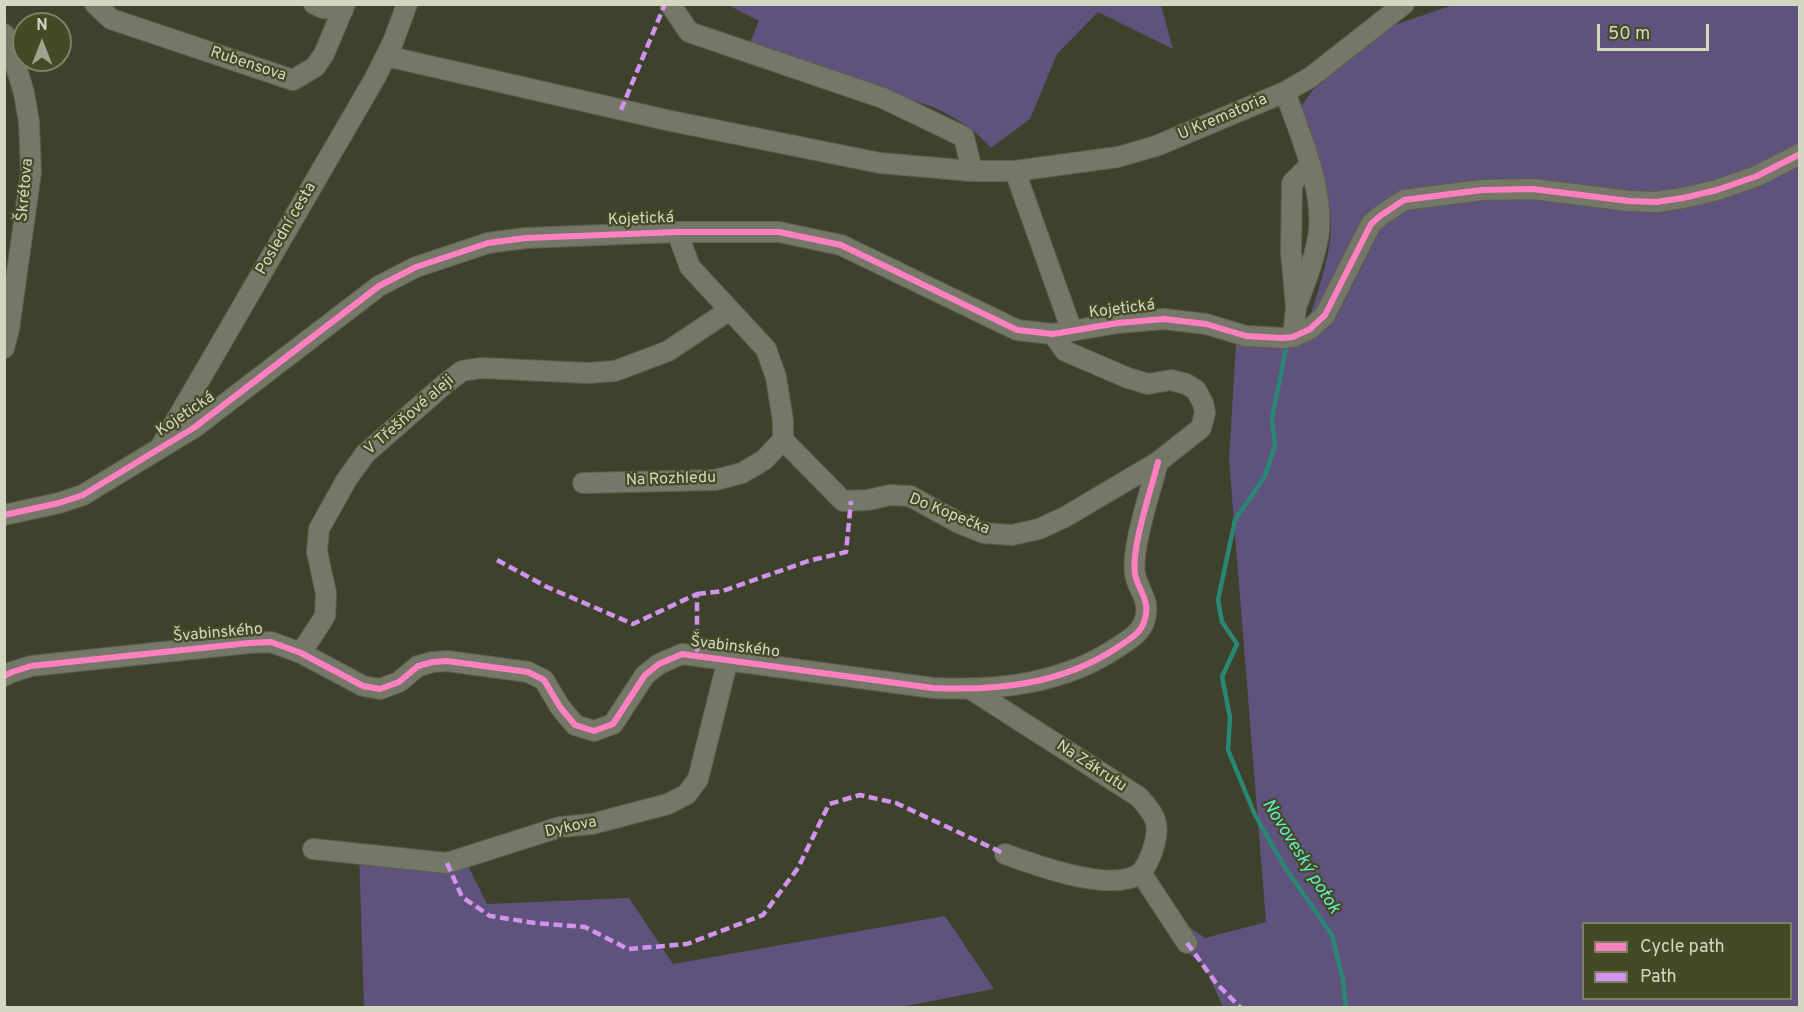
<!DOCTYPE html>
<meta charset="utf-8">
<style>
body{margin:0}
#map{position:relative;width:1804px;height:1012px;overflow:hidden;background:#3e422d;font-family:Overpass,sans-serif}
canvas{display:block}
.frame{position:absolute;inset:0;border:6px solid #d3d7c2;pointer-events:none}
.legend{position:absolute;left:1582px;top:922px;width:210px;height:78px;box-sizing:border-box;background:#444a25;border:2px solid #7d8264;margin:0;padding:8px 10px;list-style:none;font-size:18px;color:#d3d7c2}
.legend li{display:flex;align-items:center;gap:12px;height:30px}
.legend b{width:30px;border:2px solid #7d8264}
.north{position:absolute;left:12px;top:12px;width:60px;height:60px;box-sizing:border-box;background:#444a25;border:2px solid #7d8264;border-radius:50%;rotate:0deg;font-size:16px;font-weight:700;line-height:24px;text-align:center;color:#d3d7c2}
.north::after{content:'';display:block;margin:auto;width:21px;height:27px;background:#9fa38e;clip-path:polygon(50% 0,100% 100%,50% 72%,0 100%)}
.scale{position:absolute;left:1597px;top:24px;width:112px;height:27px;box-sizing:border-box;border:3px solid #d3d7c2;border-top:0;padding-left:8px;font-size:18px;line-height:21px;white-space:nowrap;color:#d3d7c2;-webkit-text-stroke:4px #444a25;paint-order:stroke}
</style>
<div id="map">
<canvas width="1804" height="1012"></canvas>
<div class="frame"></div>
<ul class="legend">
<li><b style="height:8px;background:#ff80c0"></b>Cycle path</li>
<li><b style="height:8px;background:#d193ec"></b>Path</li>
</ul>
<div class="north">N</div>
<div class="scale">50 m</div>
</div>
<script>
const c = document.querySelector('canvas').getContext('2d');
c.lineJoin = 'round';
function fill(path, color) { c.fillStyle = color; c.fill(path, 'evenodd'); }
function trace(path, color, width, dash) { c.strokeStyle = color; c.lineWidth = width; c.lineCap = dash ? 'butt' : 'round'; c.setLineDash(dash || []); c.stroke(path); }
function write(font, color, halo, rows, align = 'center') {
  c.font = font + ' Overpass,sans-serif'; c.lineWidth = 4.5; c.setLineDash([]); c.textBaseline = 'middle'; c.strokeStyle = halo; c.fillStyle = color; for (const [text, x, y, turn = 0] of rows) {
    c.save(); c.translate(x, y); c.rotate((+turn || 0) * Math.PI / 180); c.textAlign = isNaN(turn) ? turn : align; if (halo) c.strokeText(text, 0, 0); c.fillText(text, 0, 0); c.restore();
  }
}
const green = new Path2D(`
 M728,5H1161L1173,49L1098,12L1057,54L1030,119L991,148C972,127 958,119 933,107L749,45L759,21Z
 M1453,5H1799V1007H1223L1205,967L1183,948L1148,898L1205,938L1266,922L1229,460L1236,344C1261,347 1281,349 1303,339C1313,306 1330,261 1331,228C1333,189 1311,146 1300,108L1312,91L1380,30ZM1584,924H1790V998H1584Z
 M359,853L466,862L487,904L629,898L673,964L945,916L994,989L895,1008L364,1007Z`);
const stream = new Path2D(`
 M1286,349L1272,418L1275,445L1265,476L1235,520L1218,600L1222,622L1237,644L1222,677L1230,717L1228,750L1255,815L1286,869L1332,935L1343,980L1346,1008`);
const minor = new Path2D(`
 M95,4L111,19L293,80L315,67L324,54L345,4
 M314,4L323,8L343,10
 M670,4L689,32L883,98L964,137L972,171
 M4,34L8,40L24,93L29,122L31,172L9,329L4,348
 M386,56L671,121L880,163L972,171H1015L1072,331
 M1285,92C1300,134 1323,186 1319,231C1316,256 1305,283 1296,307
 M1015,171L1118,157L1156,146L1285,92L1311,77L1404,4
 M677,232L690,267L766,349L776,377L783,421V440
 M1293,337L1296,307L1291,252L1292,183L1310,165
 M783,440L843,501L868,500L890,495L910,496L959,523L984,533L1012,535L1039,529L1065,517L1158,462L1201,428L1205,413L1203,403L1196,390L1186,384L1171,380L1148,384L1128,378L1065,351L1053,334
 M160,448L375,78L393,42L407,4
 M583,483L715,480L742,473L764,460L783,440
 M4,515L59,503L83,495L195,427L379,286L416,267L488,243L526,238L677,232H779L841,245L1017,330L1053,334L1118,323L1164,319L1206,324L1246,336L1282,338L1293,337L1310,329L1325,315L1371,224L1380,216L1404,200L1482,190L1533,189L1629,201L1656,202L1683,198L1717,190L1757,176L1800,154
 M301,653L325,616L326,593L317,552L319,529L347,479L365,454L446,383L462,371L481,368L588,373L615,371L668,351L728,311
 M4,676L12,672L31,666L249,643L271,642L301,653L363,686L380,689L399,682L418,666L433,662L447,661L528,672L544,680L560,707L575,725L594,731L613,724L645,675L659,664L682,654L933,688C998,691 1063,684 1118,647C1128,640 1140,634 1144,622C1152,601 1138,591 1135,574C1131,548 1151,490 1158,462
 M972,690L1139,797C1154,814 1161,822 1154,846C1152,854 1145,870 1139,874C1110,893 1035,865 1005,854
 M313,849L447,863L560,827L592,824L668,804L687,794L698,779L728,659
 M1141,873L1187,943`);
const quiet = new Path2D(`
 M621,110L665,4
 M497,560L547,587L633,624L697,594V656
 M697,594L723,591L808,561L846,552L851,501
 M447,863L462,897L490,916L535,923L585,927L628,949L687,944L763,915L798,868L829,804L860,795L896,803L1005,854
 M1187,943L1216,983L1241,1008`);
const cycleway = new Path2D(`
 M4,515L59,503L83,495L195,427L379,286L416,267L488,243L526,238L677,232H779L841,245L1017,330L1053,334L1118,323L1164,319L1206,324L1246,336L1282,338L1293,337L1310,329L1325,315L1371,224L1380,216L1404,200L1482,190L1533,189L1629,201L1656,202L1683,198L1717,190L1757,176L1800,154
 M4,676L12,672L31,666L249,643L271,642L301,653L363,686L380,689L399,682L418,666L433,662L447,661L528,672L544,680L560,707L575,725L594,731L613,724L645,675L659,664L682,654L933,688C998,691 1063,684 1118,647C1128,640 1140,634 1144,622C1152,601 1138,591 1135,574C1131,548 1151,490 1158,462`);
const streetNames = [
 ["Rubensova",248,65,18],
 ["U Krematoria",1223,118,-23],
 ["Škrétova",26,190,-85],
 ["Kojetická",641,220,-2],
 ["Poslední cesta",287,229,-60],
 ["Kojetická",1122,310,-7],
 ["Kojetická",186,415,-34],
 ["V Třešňové aleji",410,416,-41],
 ["Na Rozhledu",671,480,-2],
 ["Do Kopečka",949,515,22],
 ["Švabinského",218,634,-5],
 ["Švabinského",735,648,7],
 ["Na Zákrutu",1091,767,33],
 ["Dykova",571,828,-12]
];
const waterNames = [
 ["Novoveský potok",1300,857,58]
];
fill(green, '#5f527c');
trace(stream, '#298773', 4.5);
trace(minor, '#5d604d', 22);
trace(minor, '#757868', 20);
trace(quiet, '#d193ec', 4.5, [9, 4.5]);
trace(cycleway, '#ff80c0', 6);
write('16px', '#d3d7c2', '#444a25', streetNames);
write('italic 18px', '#62ebce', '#444a25', waterNames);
</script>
